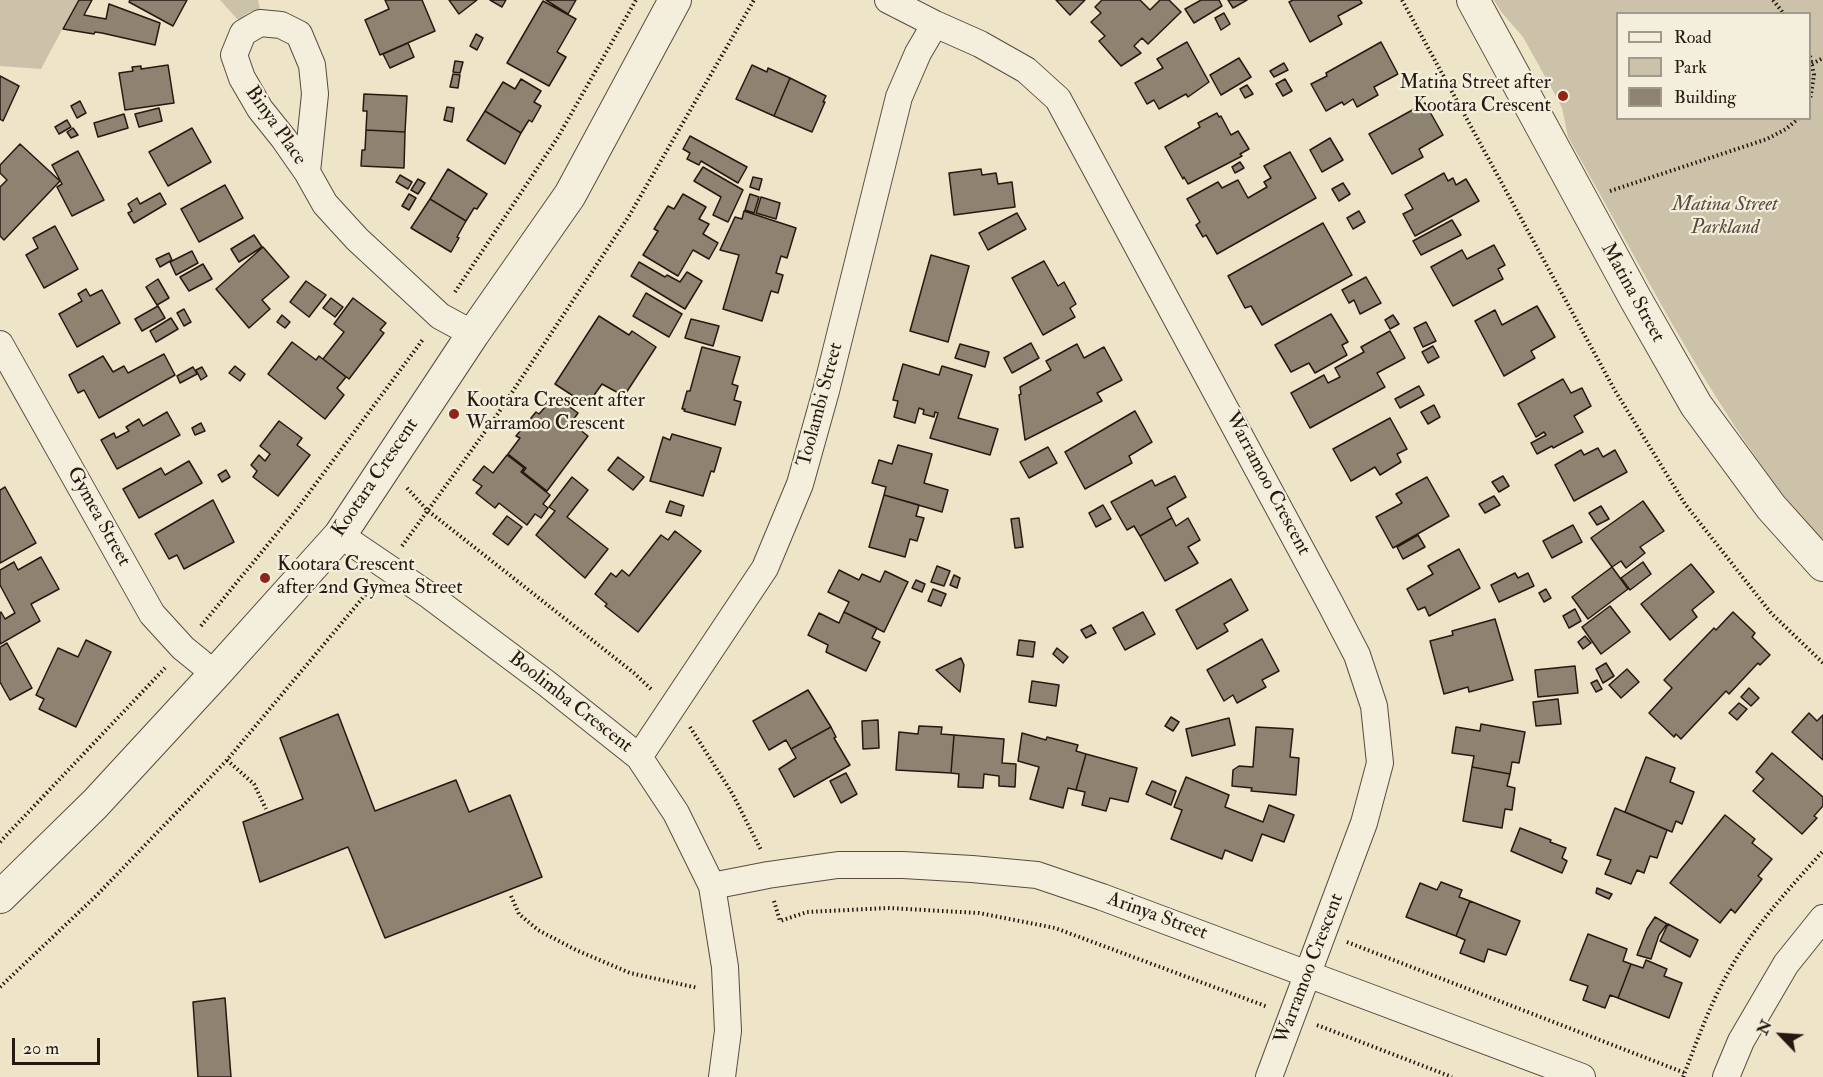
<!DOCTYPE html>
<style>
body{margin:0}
#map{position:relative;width:1823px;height:1077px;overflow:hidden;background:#eee5c9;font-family:"IM FELL Double Pica",serif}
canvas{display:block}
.legend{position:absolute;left:1616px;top:12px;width:195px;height:108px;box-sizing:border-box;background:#f4eedc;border:2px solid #a2988b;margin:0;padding:8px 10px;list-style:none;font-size:18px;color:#271811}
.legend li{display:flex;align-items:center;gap:12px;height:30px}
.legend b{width:30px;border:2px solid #a2988b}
.north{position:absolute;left:1751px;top:1005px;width:60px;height:60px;-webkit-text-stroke:4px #f4eedc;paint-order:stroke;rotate:295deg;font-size:16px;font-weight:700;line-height:24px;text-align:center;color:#271811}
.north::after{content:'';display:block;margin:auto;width:21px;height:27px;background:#271811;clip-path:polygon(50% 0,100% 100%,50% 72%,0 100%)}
.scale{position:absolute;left:12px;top:1038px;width:88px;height:27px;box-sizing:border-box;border:3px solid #271811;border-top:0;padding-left:8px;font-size:18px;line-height:21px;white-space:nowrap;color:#271811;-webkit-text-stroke:4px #f4eedc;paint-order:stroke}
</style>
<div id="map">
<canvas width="1823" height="1077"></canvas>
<ul class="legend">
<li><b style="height:8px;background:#f4eedc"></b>Road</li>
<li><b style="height:16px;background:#ccc2aa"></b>Park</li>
<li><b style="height:16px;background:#8e8371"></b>Building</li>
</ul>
<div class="north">N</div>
<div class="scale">20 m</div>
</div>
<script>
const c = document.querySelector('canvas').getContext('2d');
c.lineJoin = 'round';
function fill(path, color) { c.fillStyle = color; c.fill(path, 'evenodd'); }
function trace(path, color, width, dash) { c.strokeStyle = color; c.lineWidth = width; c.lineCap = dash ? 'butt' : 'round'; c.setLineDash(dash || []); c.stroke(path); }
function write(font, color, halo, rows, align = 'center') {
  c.font = font + ' "IM FELL Double Pica",serif'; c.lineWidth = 4.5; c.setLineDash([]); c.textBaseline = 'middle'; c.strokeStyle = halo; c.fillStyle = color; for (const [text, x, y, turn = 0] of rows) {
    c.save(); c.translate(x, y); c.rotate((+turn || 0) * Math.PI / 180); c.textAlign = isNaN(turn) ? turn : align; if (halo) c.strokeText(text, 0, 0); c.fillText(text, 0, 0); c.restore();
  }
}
const green = new Path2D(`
 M0,0H78L41,69L0,66Z
 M220,0H258L260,9L249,12L239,21Z
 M1494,0H1823V545C1717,420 1648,278 1568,137L1562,108L1557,98L1523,37L1502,13ZM1618,14H1810V118H1618Z`);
const building = new Path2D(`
 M79,0H92L84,15L106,19L109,4L160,23L155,45L102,33L95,32L94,34L63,29Z
 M130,0H187L173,26L129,2Z
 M385,0H422L435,31L380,55L365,20L389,9Z
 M449,0H477L459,14Z
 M490,0H506L502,7Z
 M546,0H576L568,14Z
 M1056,0H1085L1070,15Z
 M1102,0H1140L1150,10L1160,0H1169L1181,12L1148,44L1142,38L1134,46L1141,53L1121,66L1099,41L1105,36L1091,22L1101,13L1095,7Z
 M1201,0H1219L1222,6L1194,23L1185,9Z
 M1228,0H1247L1233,8Z
 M1293,0H1360L1362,3L1338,16L1342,24L1310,42L1289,2Z
 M543,1L576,19L557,52L566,57L549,86L507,63Z
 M1224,13L1230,24L1221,30L1215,18Z
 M476,34L483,38L477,50L470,46Z
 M1187,42L1209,82L1188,97L1186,94L1159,109L1154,100L1147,104L1135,83L1163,68L1157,59Z
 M1381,42L1398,74L1374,87L1378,95L1357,107L1353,99L1344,105L1342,102L1326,111L1311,84L1327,76L1326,73Z
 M408,43L414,57L390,68L383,54Z
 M1239,58L1251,77L1221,95L1210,75Z
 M455,61L463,62L460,73L453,72Z
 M1284,63L1288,70L1274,77L1270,71Z
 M168,65L174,103L125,110L119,73L133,71L132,67L141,66V69Z
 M752,65L767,72L768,68L790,78L774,116L736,99Z
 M453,74L460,75L458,88L450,87Z
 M0,76L19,86L3,121L0,119Z
 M790,78L826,96L823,102H825L812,132L774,116Z
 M521,79L541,91L534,102L541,106L532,122L529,120L521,133L485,111L503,82L515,89Z
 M1285,79L1292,91L1283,96L1276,84Z
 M1247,85L1253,94L1245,98L1240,89Z
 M364,94L407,96L405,132L366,130L367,111H363Z
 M80,101L86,113L77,118L71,106Z
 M1425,103L1443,135L1419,149L1423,157L1392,174L1369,134Z
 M447,107L454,108L452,122L444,120Z
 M159,108L162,121L139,127L135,114Z
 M485,111L521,133L505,164L467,140Z
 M1217,113L1219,117L1221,116L1231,135L1238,131L1249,149L1240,154L1242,156L1188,184L1184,177L1183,179L1165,147L1200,127L1198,123Z
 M124,114L128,128L98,137L94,123Z
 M67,120L71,127L59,134L55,127Z
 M73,128L78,135L71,138L67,132Z
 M192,128L211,162L168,186L149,152Z
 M366,130L405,132L404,168L361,166L362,150H365Z
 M690,136L747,167L738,183L701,161L699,165L687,159L690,153L683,149Z
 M1330,138L1343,160L1322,172L1310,150Z
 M20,144L60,181L4,240L0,236V187L7,180L0,173V165Z
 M78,151L104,200L72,216L57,187L62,184L52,165Z
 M1290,152L1316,198L1217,254L1206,235L1203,237L1196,225L1200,222L1187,199L1218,182L1222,188L1238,180L1248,198L1267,187L1264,182L1271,178L1264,166Z
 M1240,162L1244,168L1235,173L1232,167Z
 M703,167L743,190L728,222L713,215L721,197L694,181Z
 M448,169L487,194L477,209L474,208L466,221L430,199Z
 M981,169L982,175L996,173L998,184L1012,182L1015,207L954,215L949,173Z
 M1444,173L1448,181L1453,178L1456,185L1466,179L1479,201L1415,236L1403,214L1413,209L1405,195Z
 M400,175L412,182L408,189L396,182Z
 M753,177L762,179L759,190L750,187Z
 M418,179L425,183L418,194L411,190Z
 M1343,183L1350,194L1339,201L1332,189Z
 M225,185L243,218L199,242L181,209Z
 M160,193L166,204L134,223L128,213L132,211L128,204L137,198L140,204Z
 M409,194L416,198L409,210L402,206Z
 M683,194L706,207L699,219L709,224L703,234L718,243L709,259L693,250L678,276L643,255L658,231L654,229L668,206L674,209Z
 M750,194L759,197L754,213L745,210Z
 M761,197L780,203L776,219L756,213Z
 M430,199L466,221L457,237L459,238L451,252L411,228Z
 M744,211L796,228L787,258L781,256L776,273L783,275L778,293L771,291L762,321L723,309L739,255L720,250L735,217L742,219Z
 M1359,211L1365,222L1353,229L1347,218Z
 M1017,213L1026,229L988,250L979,233Z
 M1452,220L1461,235L1421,255L1413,241Z
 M1323,223L1352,275L1262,325L1251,306L1245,308L1228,276Z
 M55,226L78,269L44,288L26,255L38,248L33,238Z
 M254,235L262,247L239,262L231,249Z
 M1494,245L1505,265L1498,269L1503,279L1453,306L1431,267L1462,250L1467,259Z
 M263,247L289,277L262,300L270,309L249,328L216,289Z
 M192,251L198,263L176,275L170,262Z
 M169,253L172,260L160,267L156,259Z
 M931,255L969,266L948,342L910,331Z
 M1044,261L1058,286L1064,282L1076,304L1070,308L1075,317L1043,335L1012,278Z
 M639,262L665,277L667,275L680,282L687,272L702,281L685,309L631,276Z
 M203,264L212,279L189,291L180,277Z
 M1366,277L1381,303L1360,314L1354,300L1349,303L1342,290Z
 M158,279L169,298L157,305L146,287Z
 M306,281L326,295L309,317L290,302Z
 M86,289L90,296L102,290L120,323L77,347L59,314L82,301L78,294Z
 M646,293L682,314L669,337L633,316Z
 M331,298L343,307L335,317L323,308Z
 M353,298L386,323L380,330L384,333L349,379L323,359L344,332L334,324Z
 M158,306L165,318L142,331L135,319Z
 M1537,306L1555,337L1531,351L1535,358L1504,376L1475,321L1495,310L1502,325Z
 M184,309L191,322L184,326L177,313Z
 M1331,314L1348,342L1342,345L1347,355L1315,373L1309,363L1291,372L1275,345Z
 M282,315L290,322L285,328L277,322Z
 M1393,315L1399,324L1390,329L1385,320Z
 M599,316L629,335L632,331L656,347L624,396L602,384L587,405L555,384Z
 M171,318L178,329L156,342L150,331Z
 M691,319L719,326L713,346L685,338Z
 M1426,322L1436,341L1423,347L1414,328Z
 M1390,331L1405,358L1377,373L1385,387L1310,428L1291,393L1324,375L1328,383L1340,377L1335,368L1364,352L1361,347Z
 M292,342L316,360L319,356L346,377L337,388L344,395L325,419L268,374Z
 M1031,343L1039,358L1012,373L1004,358Z
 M960,344L989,352L985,367L955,358Z
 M1077,344L1084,358L1104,347L1122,380L1097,393L1102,401L1025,440L1019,395L1021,394L1020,387L1051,370L1046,361Z
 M1433,346L1439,357L1428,363L1422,352Z
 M702,347L740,357L732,384L738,386L734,400L741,402L735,425L684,411L685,409H682L687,391H690Z
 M164,354L175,375L99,418L84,390L78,393L69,375L103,356L113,372L124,366L128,373Z
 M903,364L939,375L942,366L972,375L958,418L998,429L990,455L930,438L938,413L935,412L934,417L923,414L924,410L919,408L915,423L894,417L898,401L893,400Z
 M235,366L245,374L240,381L229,373Z
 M193,367L197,374L180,383L177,376Z
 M202,367L207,376L201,380L196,370Z
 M1563,379L1571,393L1582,388L1591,406L1574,416L1583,432L1553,448L1552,446L1537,454L1531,443L1546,435L1544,432L1536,437L1518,404Z
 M1419,386L1424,395L1400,408L1395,399Z
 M555,396L578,413L571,423L588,436L547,491L523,472L526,468L508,454L520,438L516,436L536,412L539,414Z
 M1434,405L1440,417L1428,424L1421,412Z
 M1135,411L1152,442L1129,456L1132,463L1085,489L1065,452Z
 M167,412L180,435L117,469L101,440L114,433L116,438L129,431L126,427L139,419L143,426Z
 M1390,418L1407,449L1397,454L1401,462L1380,475L1375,467L1351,481L1333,449Z
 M279,421L302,438L297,445L310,455L278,496L253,477L257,471L251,465L259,455L265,461L270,454L260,446Z
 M201,423L205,431L195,435L192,428Z
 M672,434L721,448L714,472L711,471L703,496L650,481L663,437L670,440Z
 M898,445L932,454L924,483L948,490L942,512L884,495L886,487L872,483L879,460L892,464Z
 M1048,447L1057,463L1029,478L1020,462Z
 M1598,448L1603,457L1615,450L1627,472L1574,501L1555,465L1581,450L1584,455Z
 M507,455L524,468L521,472L550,495L543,504L548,508L541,518L535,514L527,525L499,503L495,508L476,493L482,486L473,480L484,466L493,473Z
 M618,457L644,477L633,490L608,470Z
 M189,461L202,483L139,518L123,489L161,468L165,475Z
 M226,470L230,477L222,482L218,475Z
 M1175,476L1186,497L1167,508L1172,518L1140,536L1134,526L1127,530L1111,502L1152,480L1155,486Z
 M1503,476L1509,486L1499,492L1492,482Z
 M572,477L588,490L567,517L608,549L585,578L536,535L555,511L549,507Z
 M1427,477L1449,516L1393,548L1376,517L1402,503L1396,494Z
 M5,487L36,543L0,563V490Z
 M884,495L919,505L916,516L924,518L917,541L910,539L905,557L869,547Z
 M1494,496L1500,505L1485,513L1479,504Z
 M213,500L234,542L184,569L177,555L169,559L155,534Z
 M670,501L684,506L681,516L666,512Z
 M1643,501L1664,531L1640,547L1645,553L1626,568L1621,561L1612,567L1591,538Z
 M1103,505L1111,519L1096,527L1089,513Z
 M1601,506L1609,519L1597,525L1589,513Z
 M507,516L522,527L508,545L493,534Z
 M1019,518L1023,547L1015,548L1011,519Z
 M1172,518L1176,526L1188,518L1200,540L1188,547L1198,563L1165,581L1140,536Z
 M1573,525L1582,542L1552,558L1543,541Z
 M675,531L701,551L638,632L605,606L607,604L595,594L611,573L616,577L622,570L629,576L661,535L668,540Z
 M1418,535L1425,547L1403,559L1397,547Z
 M1459,549L1480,588L1429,616L1425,607L1418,610L1407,589L1433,574L1428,566Z
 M41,557L59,589L31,604L40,621L0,644V613L1,612L5,619L15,613L0,585V570L14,562L18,570Z
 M1643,562L1651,574L1630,590L1621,578Z
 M1691,564L1714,592L1692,610L1697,617L1670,640L1641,604Z
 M937,566L950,571L944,586L931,582Z
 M1612,567L1628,589L1588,619L1572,597Z
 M839,570L859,580L862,574L880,582L885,571L908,582L884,632L844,612L849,602L828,592Z
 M1515,573L1518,578L1528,573L1534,586L1499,602L1491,585Z
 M954,575L960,578L957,588L950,585Z
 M1231,579L1248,610L1224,624L1228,631L1197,649L1176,610Z
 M916,580L925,584L922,592L912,588Z
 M933,589L946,594L941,606L928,601Z
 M1546,589L1551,598L1544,602L1539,593Z
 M1610,606L1630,632L1601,654L1582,627Z
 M1575,609L1581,621L1569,628L1563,616Z
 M844,612L877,628L872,638L880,642L866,671L826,652L828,645L808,635L819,613L839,623Z
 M1143,612L1155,634L1125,650L1113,628Z
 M1733,612L1755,633L1752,637L1770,655L1760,665L1758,663L1729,694L1726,691L1681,739L1676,734L1674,737L1649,713L1672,688L1664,680L1714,628L1716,630Z
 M1495,619L1513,680L1469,692L1468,687L1444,694L1430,641L1453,635L1452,631Z
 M1091,625L1096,633L1086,638L1081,630Z
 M1585,636L1591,643L1583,649L1578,642Z
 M1262,639L1279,671L1262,680L1266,687L1237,703L1233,695L1224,701L1207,670Z
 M86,640L111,652L76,727L39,709L44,699L36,695L58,648L78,657Z
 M1019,640L1035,642L1033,657L1017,655Z
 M7,643L32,688L10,700L0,682V647Z
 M1057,648L1068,657L1063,663L1053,654Z
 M961,658L964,665L960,692L936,670Z
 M1606,663L1614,676L1603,683L1596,669Z
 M1575,666L1578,693L1538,697L1535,670Z
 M1627,669L1639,682L1621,698L1609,685Z
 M1597,680L1602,689L1596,692L1591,683Z
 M1032,681L1059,685L1056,706L1029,702Z
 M1749,688L1759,698L1751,706L1741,697Z
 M808,690L831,727L791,749L786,740L769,750L753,721Z
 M1558,699L1561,724L1536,726L1533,702Z
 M1739,703L1747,709L1737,720L1729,713Z
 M1809,713L1817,721L1823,715V760L1792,732Z
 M338,714L375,811L456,780L469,812L510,795L542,877L385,938L348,847L260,882L243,822L303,799L280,738Z
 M1171,717L1179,722L1173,731L1165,726Z
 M1229,718L1235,745L1192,756L1186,729Z
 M878,720L879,748L863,749L862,721Z
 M1481,724L1525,732L1519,763L1512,762L1510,774L1472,767L1474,756L1452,753L1456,727L1480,731Z
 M919,726L942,727L941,734L954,735L951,773L896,770L899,732L918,734Z
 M831,727L836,737L834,738L850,765L794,797L779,769L796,758L791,749Z
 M1256,727L1293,729L1290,757L1299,758L1296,795L1251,791L1252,788L1232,786L1233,770L1239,766L1253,767Z
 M1022,733L1046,740L1047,737L1078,745L1076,751L1086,754L1076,790L1068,788L1063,808L1030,799L1039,767L1018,761Z
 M954,735L1004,739L1002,763L1016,764L1015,787L999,786V776L984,774L983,788L958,787L959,774L951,773Z
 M1772,753L1823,797V806L1814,816L1817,818L1802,834L1753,791L1764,779L1756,772Z
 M1086,754L1137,768L1128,802L1110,798L1106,811L1082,805L1085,792L1076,790Z
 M1646,757L1675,768L1670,782L1694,792L1682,824L1676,821L1672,832L1625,812Z
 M1472,767L1510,774L1507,786L1515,788L1512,810L1505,809L1502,828L1463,821Z
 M846,773L857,794L841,803L830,781Z
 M1186,777L1229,795L1225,807L1263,822L1269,805L1294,815L1284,842L1262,834L1252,861L1225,850L1222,859L1171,839L1182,810L1174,807Z
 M1152,781L1176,791L1171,805L1146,794Z
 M1615,808L1667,830L1657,858L1650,856L1644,873L1637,870L1631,884L1605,874L1611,860L1597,855Z
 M1725,815L1755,839L1752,843L1772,859L1758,876L1762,879L1735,913L1731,909L1720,923L1670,883Z
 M1520,828L1551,840L1550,842L1566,848L1562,858L1567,861L1562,873L1511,851Z
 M1441,882L1462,890L1459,897L1470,901L1456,936L1406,917L1420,883L1437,890Z
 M1597,888L1612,894L1609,899L1596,893Z
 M1470,901L1520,921L1506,955L1488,949L1484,962L1460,953L1465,940L1456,936Z
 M1655,917L1667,924L1659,935L1651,959L1637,955L1647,929Z
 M1668,924L1698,940L1690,957L1660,941Z
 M1588,934L1627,949L1623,961L1631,964L1618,998L1610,995L1605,1008L1583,1000L1588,986L1570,980Z
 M1646,960L1667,969L1664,976L1682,983L1669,1018L1618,998L1631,964L1643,968Z
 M225,998L231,1077H198L193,1002Z`);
const path = new Path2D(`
 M1402,0L1614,389L1685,504L1771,613L1823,663
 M1773,0L1784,14
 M1810,56L1814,75L1810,100
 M1812,64L1823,58
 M1610,191L1767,139L1786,129L1799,118
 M455,292L558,137L636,0
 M407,488L427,510L634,673L651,689
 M402,546L495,418L629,216L754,0
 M201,626L297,509L424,338
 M690,727L732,793L761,850
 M227,760L254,784L266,809
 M0,842L165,668
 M511,896L519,914L538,930L576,950L630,973L698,988
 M774,901L780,921L807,912L888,908L979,913L1055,928L1268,1007
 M1347,942L1685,1073
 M0,987L97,895L227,760L371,588
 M1317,1025L1452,1077
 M1683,1077C1697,1041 1710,1004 1729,971C1754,926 1789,889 1823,851`);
const minor = new Path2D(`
 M888,0L935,24L980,44L1026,70L1058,99L1330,603L1357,655L1374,706L1380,763L1364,823L1269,1077
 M307,172L315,94L312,65L299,34L281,25L260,23L243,33L234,55L242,78L260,109L284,139L307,172L325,204L357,239L440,316L473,334
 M0,344L152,614L183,648L215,674
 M340,535L430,596L546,683L639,757L676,813L712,886L725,967L728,1031L722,1077
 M639,757L765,568L800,484L826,391L899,97L918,53L935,24
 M712,886L768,875L838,865H903L972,869L1037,875L1102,897L1582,1077
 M1726,1077L1741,1041L1786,964L1823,918`);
const tertiary = new Path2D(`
 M1473,0L1635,298L1696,405L1771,507L1823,565
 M0,897L95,804L215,674L340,535L473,334L570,195L675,0`);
const markers = [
 [1563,96,6,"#8f2418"],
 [454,414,6,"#8f2418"],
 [265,578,6,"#8f2418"]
];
const poiNames = [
 ["Matina Street after",1551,84,"right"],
 ["Kootara Crescent",1551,107,"right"],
 ["Kootara Crescent after",466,402],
 ["Warramoo Crescent",466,425],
 ["Kootara Crescent",277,566],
 ["after 2nd Gymea Street",277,589]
];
const streetNames = [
 ["Binya Place",275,126,55],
 ["Matina Street",1632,293,61],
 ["Toolambi Street",821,405,-75],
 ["Kootara Crescent",376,478,-56],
 ["Warramoo Crescent",1267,484,62],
 ["Gymea Street",98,517,61],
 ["Boolimba Crescent",570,703,38],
 ["Arinya Street",1157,917,20],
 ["Warramoo Crescent",1310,969,-69]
];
const parkNames = [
 ["Matina Street",1725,206],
 ["Parkland",1725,229]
];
fill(green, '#ccc2aa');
fill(building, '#8e8371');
trace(building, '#271811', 1.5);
trace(minor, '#594b3f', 28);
trace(tertiary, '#594b3f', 34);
trace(path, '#271811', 4, [1.5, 3]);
trace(minor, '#f4eedc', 26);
trace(tertiary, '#f4eedc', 32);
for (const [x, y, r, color] of markers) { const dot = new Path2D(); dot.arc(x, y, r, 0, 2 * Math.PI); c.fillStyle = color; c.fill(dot); trace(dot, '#f4eedc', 2); }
write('20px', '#271811', '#f4eedc', poiNames, 'left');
write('20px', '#271811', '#f4eedc', streetNames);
write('italic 20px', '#594b3f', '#f4eedc', parkNames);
</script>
